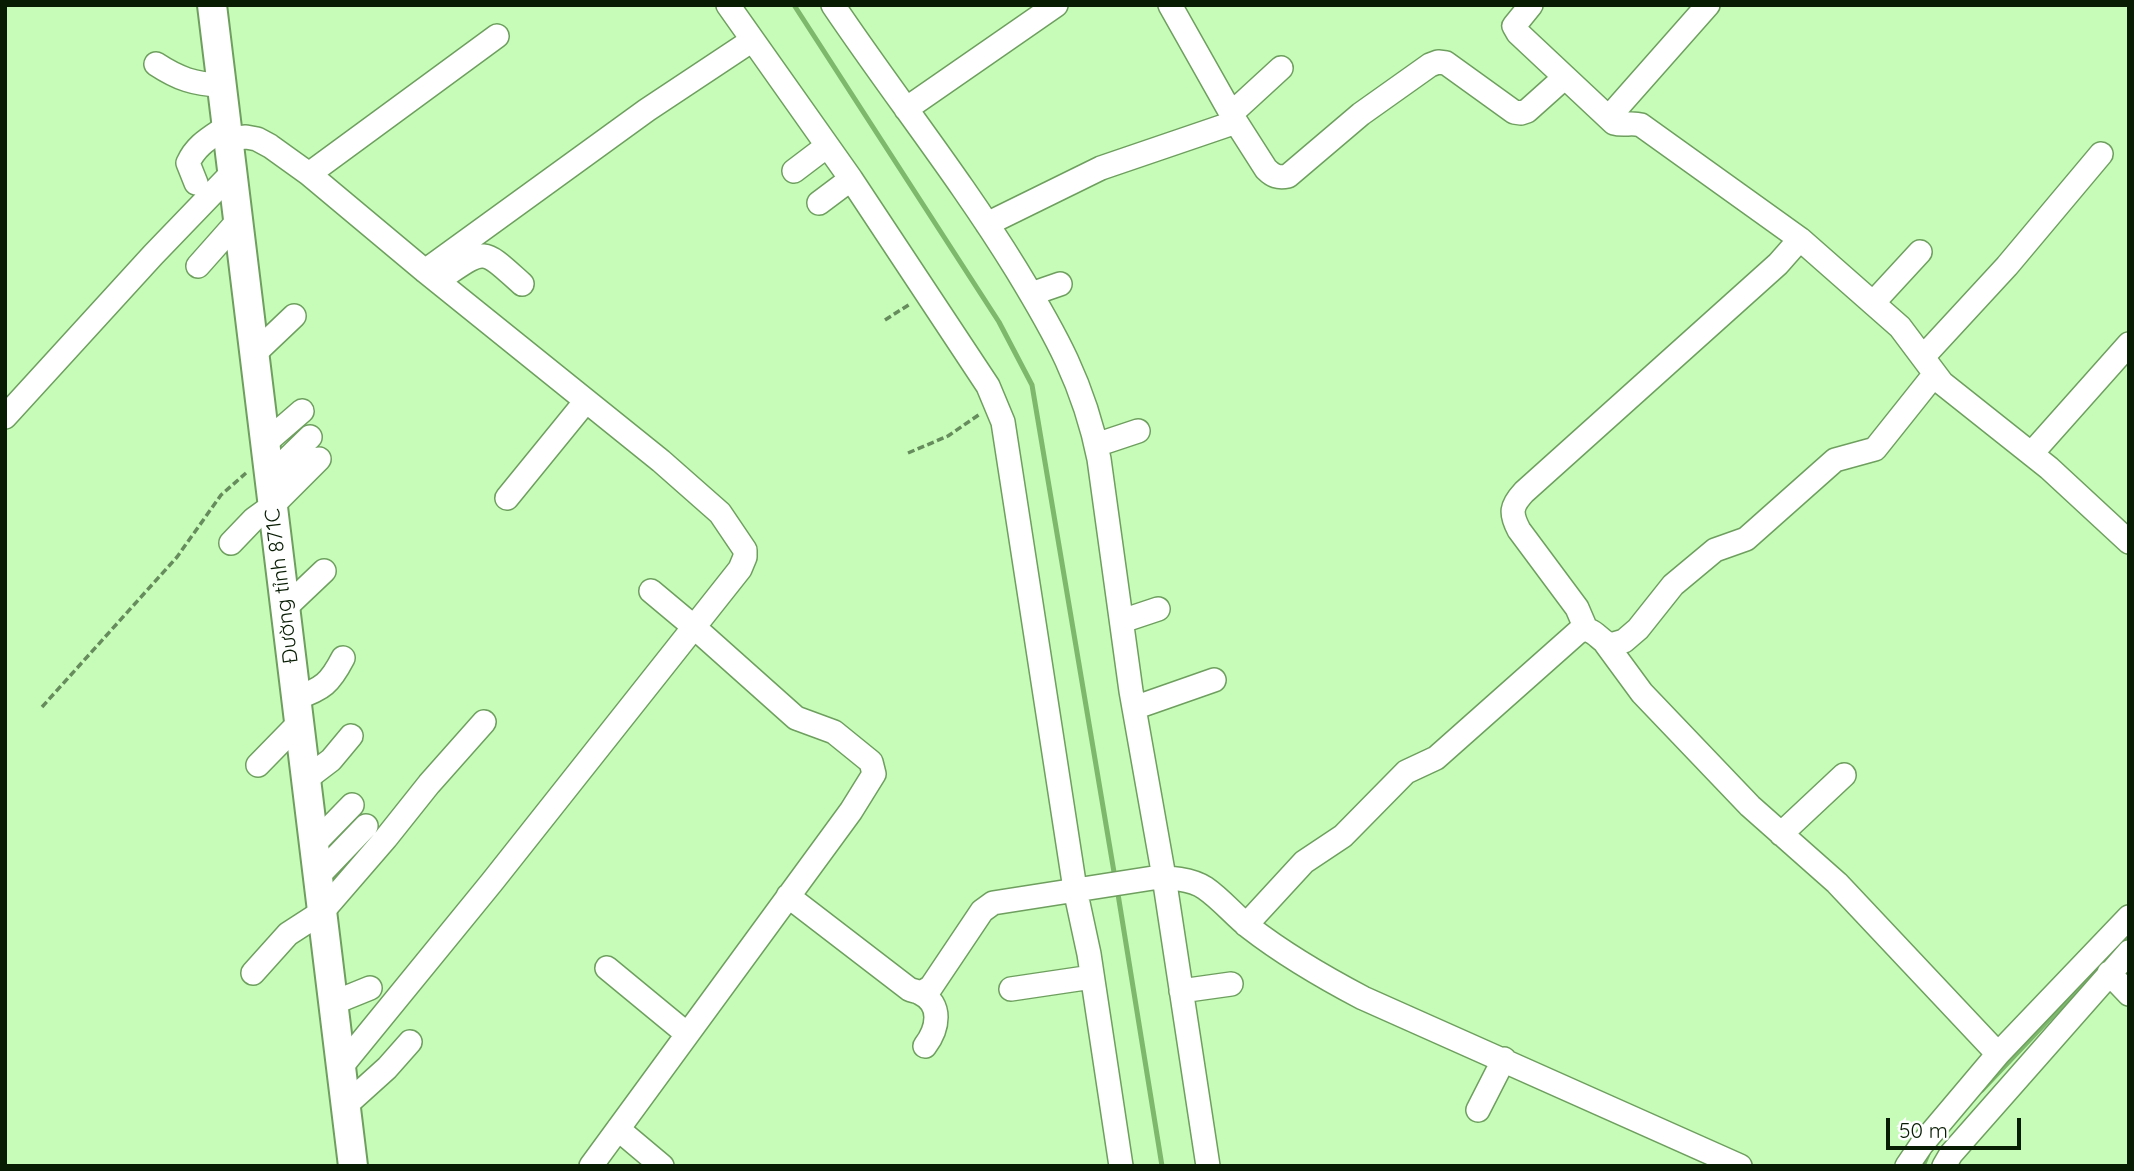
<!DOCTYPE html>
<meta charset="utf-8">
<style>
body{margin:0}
#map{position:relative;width:2134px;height:1171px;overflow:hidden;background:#c6fcb7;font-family:Quicksand,sans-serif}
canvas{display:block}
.frame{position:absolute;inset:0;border:7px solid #081c03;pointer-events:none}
.scale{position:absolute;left:1886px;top:1118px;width:135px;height:32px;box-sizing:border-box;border:4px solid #081c03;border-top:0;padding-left:9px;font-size:21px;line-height:24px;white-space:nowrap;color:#081c03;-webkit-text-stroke:5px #fff;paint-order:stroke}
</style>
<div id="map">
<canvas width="2134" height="1171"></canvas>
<div class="frame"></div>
<div class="scale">50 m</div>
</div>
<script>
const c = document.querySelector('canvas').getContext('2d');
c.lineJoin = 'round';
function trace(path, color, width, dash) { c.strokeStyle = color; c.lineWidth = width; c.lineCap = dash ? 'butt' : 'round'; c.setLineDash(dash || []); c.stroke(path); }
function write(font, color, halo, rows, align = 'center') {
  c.font = font + ' Quicksand,sans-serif'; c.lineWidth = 7; c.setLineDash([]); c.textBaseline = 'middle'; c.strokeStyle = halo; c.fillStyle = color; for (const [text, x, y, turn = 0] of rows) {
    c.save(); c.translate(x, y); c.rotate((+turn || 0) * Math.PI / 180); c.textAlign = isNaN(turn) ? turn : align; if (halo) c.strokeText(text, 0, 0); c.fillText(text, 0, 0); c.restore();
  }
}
const stream = new Path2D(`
 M794,5L999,322L1032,385L1115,878
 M1117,888L1162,1166
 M1982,1090L2129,935
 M1923,1166L1928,1154`);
const path = new Path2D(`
 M885,320L910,304
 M908,453L948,436L980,414
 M42,707L177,557L221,495L246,473`);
const minor = new Path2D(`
 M728,5L851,179L988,386L1003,422L1075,889L1089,954L1121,1166
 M833,5C893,94 960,178 1016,269C1055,333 1084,384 1099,459L1131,691L1164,877L1208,1166
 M1170,5L1236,122L1266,169C1273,176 1278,178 1288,176L1361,114L1430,65L1438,62L1446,63L1514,112L1521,113L1527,111L1565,77
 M1531,5L1514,26L1518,33L1614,123C1624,126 1631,122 1641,125L1800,239L1900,327L1942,383L2049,468L2129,542
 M156,64C179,79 194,84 221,85
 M906,109L1056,5
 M1232,113L1281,68
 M1609,117L1708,5
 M227,139L246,137L257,139L270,146L309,174L425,271L661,461L720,513L745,550V557L740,569L492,882L341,1067
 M794,171L827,146
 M309,174L497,36
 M196,183L188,163C196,145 210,138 226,127
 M819,203L851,179
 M987,224L1101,168L1236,122
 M198,266L237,222
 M425,271L647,110L751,41
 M440,279C486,248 481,247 522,284
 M1031,294L1060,284
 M1873,303L1920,252
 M254,354L294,316
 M1923,357L2007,266L2101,154
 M5,417L153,255L232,173
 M265,443L302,411
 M1096,445L1138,431
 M2032,453L2129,344
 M269,477L310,437
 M507,498L586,401
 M231,543L254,519L272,506L319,459
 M285,608L324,571
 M1122,621L1158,609
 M1586,629L1577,608L1519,530C1510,513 1511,506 1524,492L1778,264L1800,239
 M1606,644L1642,693L1750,806L1837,883L1998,1054
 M296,698C323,689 330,683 343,658
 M1134,708L1214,680
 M258,765L299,723
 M306,779L331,760L351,736
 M1781,834L1844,775
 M314,844L352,805
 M318,876L366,826
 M788,896L909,989C913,991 917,991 920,993C943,1004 938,1029 925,1046
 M1246,925L1304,862L1343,836L1406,772L1436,758L1578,632C1593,625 1597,639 1610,645L1624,641L1638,629L1673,585L1715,550L1746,539L1835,460L1875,449L1934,375
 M607,968L687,1034
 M253,973L288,934L322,912L386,838L429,784L484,722
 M2109,973L2129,994
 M1011,989L1092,977
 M1181,991L1231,984
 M921,993L931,987L982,911L993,903L1153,878C1168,877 1192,879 1205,888C1221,899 1234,915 1249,927C1285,955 1323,977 1363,998L1740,1166
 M333,1003L370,988
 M346,1105L387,1068L410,1042
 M1478,1110L1504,1059
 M618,1129L662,1166
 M591,1166L851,811L874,774L871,762L834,732L796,718L694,627L651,591
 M1907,1166L1922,1144L1998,1054L2129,917
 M1944,1166L1951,1154L2129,952`);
const major = new Path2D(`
 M212,5L353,1166`);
const streetNames = [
 ["Đường tỉnh 871C",282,586,-97]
];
trace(stream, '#7db86c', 5);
trace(minor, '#6e9f5f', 26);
trace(major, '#6e9f5f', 32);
trace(path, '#668b5c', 3.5, [7, 3.5]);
trace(minor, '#fff', 23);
trace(major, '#fff', 28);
write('21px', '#081c03', '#fff', streetNames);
</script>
